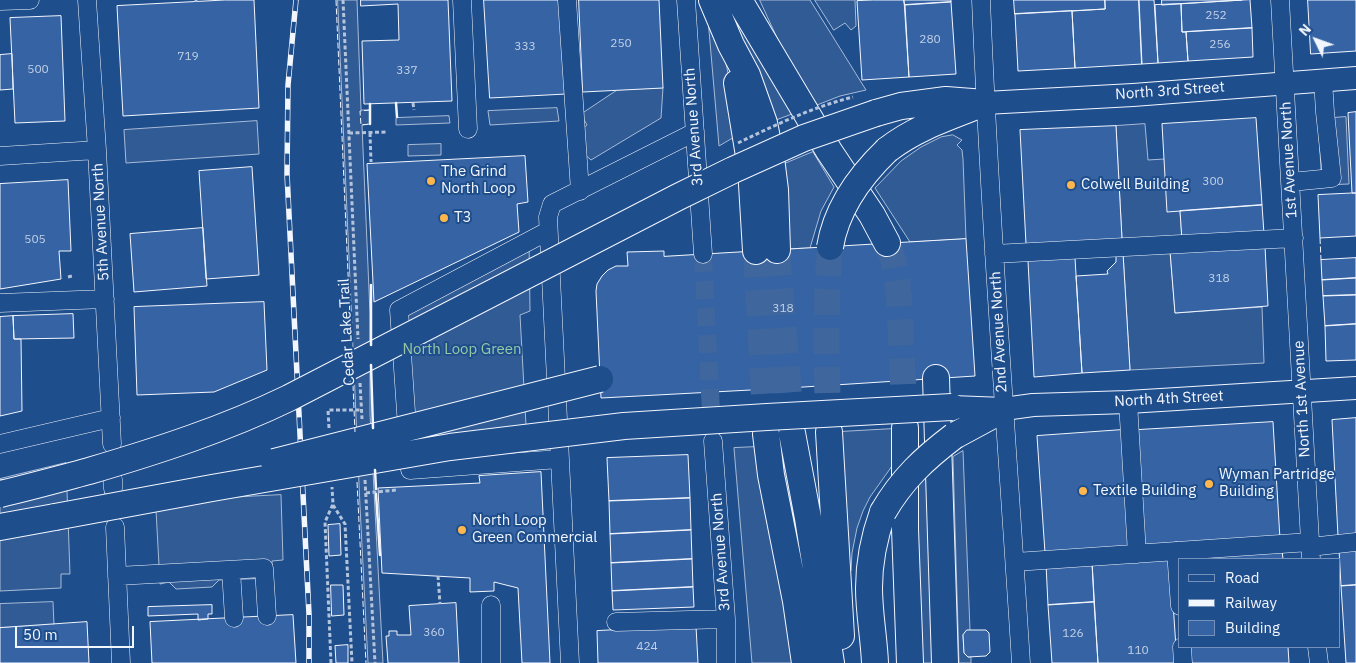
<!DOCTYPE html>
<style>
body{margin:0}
#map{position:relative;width:1356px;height:663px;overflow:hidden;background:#1f4e8c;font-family:"IBM Plex Sans",sans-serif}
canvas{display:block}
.legend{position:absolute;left:1178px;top:558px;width:162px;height:90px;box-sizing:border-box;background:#1f4e8c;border:1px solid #7391ba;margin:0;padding:6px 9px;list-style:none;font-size:15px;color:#f2f6ff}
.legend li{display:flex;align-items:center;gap:10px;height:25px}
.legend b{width:25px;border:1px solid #7391ba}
.north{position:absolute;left:1291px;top:15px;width:50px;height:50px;-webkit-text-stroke:4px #1f4e8c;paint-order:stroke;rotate:312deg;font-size:14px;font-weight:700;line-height:20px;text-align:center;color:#f2f6ff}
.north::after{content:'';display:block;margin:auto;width:18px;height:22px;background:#f2f6ff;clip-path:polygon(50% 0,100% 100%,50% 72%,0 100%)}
.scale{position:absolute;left:15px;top:626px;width:119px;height:22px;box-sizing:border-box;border:2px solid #f2f6ff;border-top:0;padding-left:6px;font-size:15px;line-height:18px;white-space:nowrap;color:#f2f6ff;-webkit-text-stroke:4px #1f4e8c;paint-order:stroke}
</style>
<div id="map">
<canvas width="1356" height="663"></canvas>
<ul class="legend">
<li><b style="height:6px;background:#1f4e8c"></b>Road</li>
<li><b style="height:6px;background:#f2f6ff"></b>Railway</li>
<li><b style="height:14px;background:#3563a3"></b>Building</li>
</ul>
<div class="north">N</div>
<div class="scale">50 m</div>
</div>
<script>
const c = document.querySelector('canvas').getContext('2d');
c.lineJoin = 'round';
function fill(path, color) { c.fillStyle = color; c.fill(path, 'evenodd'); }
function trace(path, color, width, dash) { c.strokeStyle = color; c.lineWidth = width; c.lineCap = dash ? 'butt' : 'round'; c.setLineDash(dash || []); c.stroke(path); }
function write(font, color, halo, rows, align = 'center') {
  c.font = font + ' "IBM Plex Sans",sans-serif'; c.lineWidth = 4; c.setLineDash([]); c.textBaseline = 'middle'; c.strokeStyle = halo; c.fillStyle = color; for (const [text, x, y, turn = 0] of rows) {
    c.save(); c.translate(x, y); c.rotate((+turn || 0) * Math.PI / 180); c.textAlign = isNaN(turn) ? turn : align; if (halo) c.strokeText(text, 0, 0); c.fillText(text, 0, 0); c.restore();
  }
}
const built = new Path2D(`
 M338,0H357L361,110H370V124L362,125L370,314V414L383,663H368L360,506Z
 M729,0L792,114L768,123Z
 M760,0H810L866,90L840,96L817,105L785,55Z
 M815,0H855L856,26L851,30L845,23L834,30Z
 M715,16L729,77L736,136L719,146L708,19Z
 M663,88L661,118L591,160L582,152L581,130L587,125L581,114L617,90Z
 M557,108L559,121L490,125L488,111Z
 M449,116L450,123L396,125V118Z
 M1346,117L1349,184L1322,185L1318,119Z
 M257,121L259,154L126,163L124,130Z
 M1145,124L1148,160L1164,159L1180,211L1182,240L1122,239L1116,126Z
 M953,135L962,140L957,145L962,150L963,159L966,239L910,242L875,188L901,161L921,147L941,137Z
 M441,144V155L408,156V145Z
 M813,152L834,187L821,211L810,248L783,249L777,167Z
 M529,241L530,311L520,315L528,462L410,470L399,310Z
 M1170,251L1175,313L1262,307L1264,363L1130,370L1123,253Z
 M893,429L892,466L870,497L863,511L857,528L852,553L851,571H848L839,432Z
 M756,447L762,498L789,627L793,663H752L734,448Z
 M963,451L970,630L963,635L964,652L968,657H971V663H959L953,457Z
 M66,463L70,574H61V588L0,591V479Z
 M933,470L938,663H915L909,496L922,480Z
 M281,495L283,560L272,561V578L219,580L212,587L176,589L169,582L160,584L156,510L217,498Z
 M53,602L54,625L0,628V604Z`);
const building = new Path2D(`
 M225,0H254L259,108L123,116L117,6Z
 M361,0H448L452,101L364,104L362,41L399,40L398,4L361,6Z
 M484,0H560L566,94L490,98Z
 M579,0H659L663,88L583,92Z
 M873,0H904L909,77L862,80L857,1Z
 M904,0H951V2L905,5Z
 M1014,0H1105V9L1015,14Z
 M1105,0H1139L1142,64L1075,68L1072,11L1105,9Z
 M1139,0H1154L1158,63L1142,64Z
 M1162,0H1242L1162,5Z
 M1250,0L1252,28L1182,32L1181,4Z
 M1308,0H1356V51L1311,54Z
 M951,2L956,74L909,77L905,5Z
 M1181,4L1182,32H1186L1188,61L1158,63L1155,5Z
 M1072,11L1075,68L1018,71L1015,14Z
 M61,16L65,121L15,123L10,18Z
 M1252,28L1253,57L1188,61L1186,32Z
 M12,54L13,89L0,90V55Z
 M1356,112V193H1352L1348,113Z
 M1256,118L1262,205L1167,212L1162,124Z
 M1116,126L1122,239L1026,244L1020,130Z
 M525,156L528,202L517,204L519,232L374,302L367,164Z
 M252,167L259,275L206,279L199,171Z
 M68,180L71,251H59L61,279L0,289V184Z
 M1352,193H1356V236L1320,238L1318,195Z
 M1262,205L1264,234L1182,240L1180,211Z
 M203,228L207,286L134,292L130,234Z
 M966,239L975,376L788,388L601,398L596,291L597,284L602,276L608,270L616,266H628L627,252L664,251V256Z
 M1265,246L1268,306L1175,313L1170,251Z
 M1123,253L1130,370L1082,373L1076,276L1108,274L1107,271L1116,262V254Z
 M1075,258L1082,373L1034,377L1028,261Z
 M1356,258V278L1322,280L1321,260Z
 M1356,278V295L1323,296L1322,280Z
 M1356,295V324L1325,326L1323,296Z
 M264,302L267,370L214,392L137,395L134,307Z
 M73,314L74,338L14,339L13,316Z
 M13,316L14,339H21L22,411L0,416V317Z
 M1356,324V360L1326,361L1325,326Z
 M1356,418V534L1338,536L1332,420Z
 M1273,422L1280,539L1144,547L1138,430Z
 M1122,430L1129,547L1045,553L1037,436Z
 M688,455L690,498L609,501L607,458Z
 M541,472L550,663H522L518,588L494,582V591L470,592V578L382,573L378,488L480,483L479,476Z
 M690,498L691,530L610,534L609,501Z
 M340,524L341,555L329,556L328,525Z
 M691,530L692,559L611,563L610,534Z
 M1356,548V585L1341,586L1339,549Z
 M1282,550L1283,559H1183Z
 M1170,557L1177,663H1098L1092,562Z
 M692,559L693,587L612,591L611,563Z
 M1092,562L1094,602L1048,605L1046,564Z
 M331,585H343L344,615L332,616Z
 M1356,585V663H1346L1341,586Z
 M693,587L694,607L613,610L612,591Z
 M1094,602L1098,663H1052L1048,605Z
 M456,603L459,663H388L386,636H389V631H397V635H411L409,606Z
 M212,605V614H208V619L198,620V614L148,616V607Z
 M293,615L296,663H152L150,622Z
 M87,622L89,663H0V628Z
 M696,626L698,663H598L597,631Z
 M967,630H986L989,633L990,652L986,656L968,657L964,653L963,635Z
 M348,645V663H336L335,646Z
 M1188,647H1288L1289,663H1189Z`);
const minorTunnel = new Path2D(`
 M703,254L712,431`);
const highwayTunnel = new Path2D(`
 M887,243L894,262L899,295L905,428
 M777,250L792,433
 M756,251L766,434
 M829,432C826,370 825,308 830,247`);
const path = new Path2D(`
 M196,0V2
 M343,0L358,339
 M413,103L414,110
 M349,133L388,132
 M370,133L371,162
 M68,277L72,276
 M360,383L362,419
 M329,428L328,410H361
 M365,480L375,663
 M366,493L396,490
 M333,505L345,524L352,663
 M438,576L440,604
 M331,663L325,522L333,504L332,487`);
const minor = new Path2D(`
 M87,0L97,150L112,444
 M462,0L468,129
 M567,0L580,191
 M686,0L703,254
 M981,0C990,221 1007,442 1021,663
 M1280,0L1311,559
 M0,1L30,0
 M0,156L97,150
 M1291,182L1332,178L1325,112L1323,80
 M548,231L399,310L410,470L559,459
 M994,254L1294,238
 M0,303L105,299
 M1128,402L1137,554
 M713,441L726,619V663
 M0,444L111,418
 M113,479V489
 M115,527L121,663
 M1310,547L1356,542
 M1176,551L1180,606
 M1015,562L1310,542
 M231,570L234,618
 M117,576L264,568L267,616
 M491,605V663
 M616,622L726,619
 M1182,647L1183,663
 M1317,647L1319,663
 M570,663L548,217L552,204L695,132`);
const major = new Path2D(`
 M985,103L1133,95L1356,78
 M952,407L1004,409L1033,405L1128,402L1356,388`);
const highway = new Path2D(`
 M712,0L731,45L747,75L764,123L771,158L775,190L777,250
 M739,0L829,151L872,215L887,243
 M737,83L751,168L756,251
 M876,113L901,106L946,100L985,103
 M887,150C914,129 946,118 977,106
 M936,378L945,663
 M905,428V529L910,663
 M829,432L841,636
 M792,433L808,518L831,663
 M766,434L771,475L796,601L805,663
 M954,436L1004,409
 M0,527L55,517
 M875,663C874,638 869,613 869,588C869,561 874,537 883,512`);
const rail = new Path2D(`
 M296,0L288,85L287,174L309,614V663`);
const pathBridge = new Path2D(`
 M738,143C775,125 813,107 853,97`);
const highwayBridge = new Path2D(`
 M830,247C836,210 860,176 887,150
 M274,462L600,379
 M0,494C30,487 59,479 89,471C157,451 225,429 289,398L678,197L733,170L804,138L876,113
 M883,512C902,479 925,458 954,436
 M55,517L212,488L450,447L624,426L767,417L952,407`);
const fence = new Path2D(`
 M336,0L351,341
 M370,110L360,111L361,125L370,124
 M1320,238L1321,260
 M353,385L355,432
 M357,482L366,663`);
const wall = new Path2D(`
 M396,103L397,117
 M370,104V124
 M371,285V345
 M371,365L373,428
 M375,470L376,489
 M376,494L380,555`);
const markers = [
 [431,181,5,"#ffb74d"],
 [1071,185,5,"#ffb74d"],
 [444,218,5,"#ffb74d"],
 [1209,484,5,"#ffb74d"],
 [1083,491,5,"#ffb74d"],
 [462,530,5,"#ffb74d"]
];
const numberNames = [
 ["252",1216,16],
 ["280",930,40],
 ["250",621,44],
 ["256",1220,45],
 ["333",525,47],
 ["719",188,57],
 ["500",38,70],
 ["337",407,71],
 ["300",1213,182],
 ["505",35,240],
 ["318",1219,279],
 ["318",783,309],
 ["360",434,633],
 ["126",1073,634],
 ["424",647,647],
 ["110",1138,651]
];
const streetNames = [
 ["North 3rd Street",1170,91,-4],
 ["3rd Avenue North",694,127,-94],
 ["1st Avenue North",1289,160,-93],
 ["5th Avenue North",101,222,-93],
 ["Cedar Lake Trail",347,332,-93],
 ["2nd Avenue North",999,332,-93],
 ["North 4th Street",1169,399,-3],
 ["North 1st Avenue",1302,399,-93],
 ["3rd Avenue North",721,552,-94]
];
const poiNames = [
 ["The Grind",441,172],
 ["North Loop",441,189],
 ["Colwell Building",1081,185],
 ["T3",454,218],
 ["Wyman Partridge",1219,475],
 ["Building",1219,492],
 ["Textile Building",1093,491],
 ["North Loop",472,521],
 ["Green Commercial",472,538]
];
const parkNames = [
 ["North Loop Green",462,350]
];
fill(built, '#305b95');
trace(built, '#a8bbd7', 1);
fill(building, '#3563a3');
trace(building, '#f2f6ff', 1);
trace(minorTunnel, '#3f679d', 18, [18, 9]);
trace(highwayTunnel, '#3f679d', 26, [26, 13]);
trace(minor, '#f2f6ff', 19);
trace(major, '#f2f6ff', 24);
trace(highway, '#f2f6ff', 28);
trace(path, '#b3c4dc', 3, [4, 2.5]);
trace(minor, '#1f4e8c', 18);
trace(major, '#1f4e8c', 22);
trace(highway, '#1f4e8c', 26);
trace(rail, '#f2f6ff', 5.5);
trace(rail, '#1f4e8c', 4, [11]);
trace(highwayBridge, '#f2f6ff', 28, []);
trace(pathBridge, '#b3c4dc', 3, [4, 2.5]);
trace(highwayBridge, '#1f4e8c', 26);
trace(fence, '#f2f6ff', 1, [6, 2.5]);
trace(wall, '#f2f6ff', 2.5);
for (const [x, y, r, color] of markers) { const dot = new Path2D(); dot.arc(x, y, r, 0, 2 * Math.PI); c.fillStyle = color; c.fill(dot); trace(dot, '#1f4e8c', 2); }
write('12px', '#c3d1e8', null, numberNames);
write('15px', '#f2f6ff', '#1f4e8c', streetNames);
write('15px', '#f2f6ff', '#1f4e8c', poiNames, 'left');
write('15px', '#97c8a6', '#1f4e8c', parkNames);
</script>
